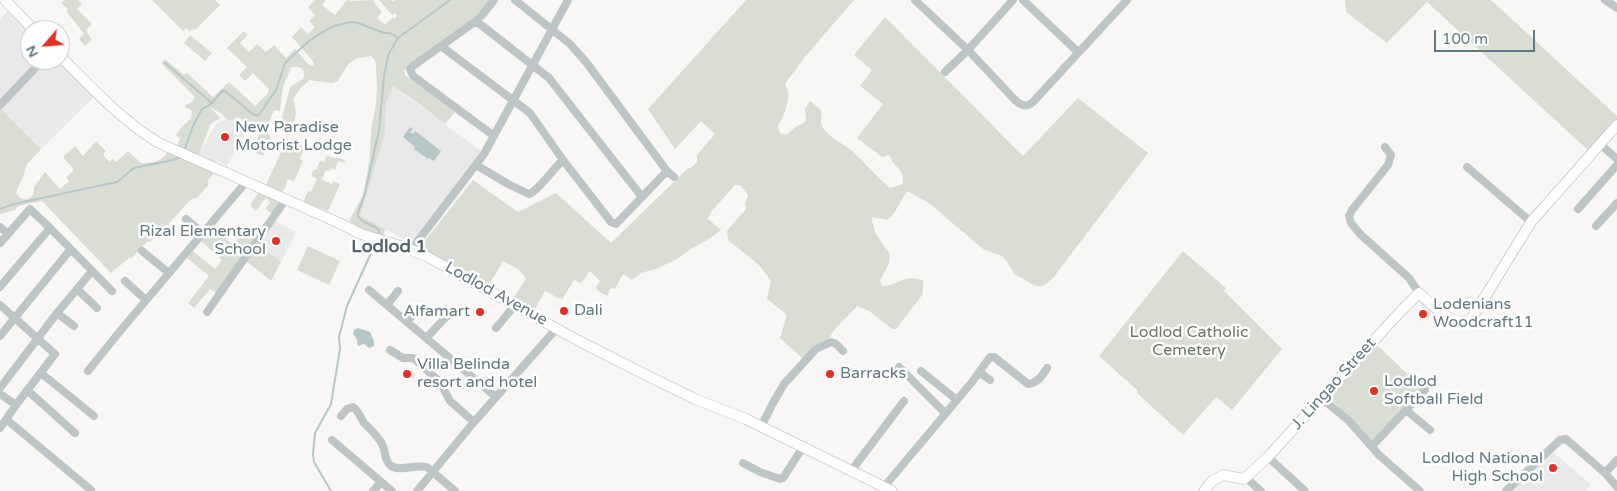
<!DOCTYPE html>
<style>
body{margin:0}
#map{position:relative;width:1617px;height:491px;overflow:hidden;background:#f8f7f5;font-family:"Varela Round",sans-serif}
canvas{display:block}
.north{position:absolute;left:20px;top:20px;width:50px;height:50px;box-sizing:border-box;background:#fff;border:1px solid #c0c9cd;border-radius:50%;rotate:243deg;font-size:14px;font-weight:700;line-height:20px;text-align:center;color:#627981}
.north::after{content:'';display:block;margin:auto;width:18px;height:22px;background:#e82d25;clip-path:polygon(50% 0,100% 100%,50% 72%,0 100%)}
.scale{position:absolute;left:1434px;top:30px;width:101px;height:22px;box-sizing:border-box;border:2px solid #627981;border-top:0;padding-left:6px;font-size:15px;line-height:18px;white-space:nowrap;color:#627981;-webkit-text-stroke:4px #fff;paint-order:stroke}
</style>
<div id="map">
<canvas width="1617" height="491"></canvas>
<div class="north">N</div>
<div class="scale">100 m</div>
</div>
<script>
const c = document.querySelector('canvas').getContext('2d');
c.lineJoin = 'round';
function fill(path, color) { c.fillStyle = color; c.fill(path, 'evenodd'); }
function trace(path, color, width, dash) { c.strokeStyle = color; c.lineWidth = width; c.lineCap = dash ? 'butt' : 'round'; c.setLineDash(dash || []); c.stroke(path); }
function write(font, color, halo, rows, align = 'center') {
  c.font = font + ' "Varela Round",sans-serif'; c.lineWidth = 5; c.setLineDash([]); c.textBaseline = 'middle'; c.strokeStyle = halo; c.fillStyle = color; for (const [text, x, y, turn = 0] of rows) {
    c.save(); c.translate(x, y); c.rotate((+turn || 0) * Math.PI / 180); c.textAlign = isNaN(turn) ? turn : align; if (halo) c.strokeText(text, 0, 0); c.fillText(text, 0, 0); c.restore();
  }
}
const built = new Path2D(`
 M8,11L30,32V60H58L95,96L41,149L0,108V20Z
 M393,86L481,151L412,243L360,216L385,134L386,103Z
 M236,116L250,123L227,166L218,161L216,163L199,155L216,124L227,119L234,120Z
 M275,221L296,232L281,262L257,246Z
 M1553,452L1591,485L1586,491H1508Z`);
const green = new Path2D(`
 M64,0H78L82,4L77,9L92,24L86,30L92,40L85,46L79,39L84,34L66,11L68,9L61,3Z
 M152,0H215L220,5L196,29L194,30L192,29L190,32L186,28L183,31Z
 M315,0H326L322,5L335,15L347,0L352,1L373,0L375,4L382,12L378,17V19L384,24H386L393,17L394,19L397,16L395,13L392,15L379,0H391L394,2L395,0H490L484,7L485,10L404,70L405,75L410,79L455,112L445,124L408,96L393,86L386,103L385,134L360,216L385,229L383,237L366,231L349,221L364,193L370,155L371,130L376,104L377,87L376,67L375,60L371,56L358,58L348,64L338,81L332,83L309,80L300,89L293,99L296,113L293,126L281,121L290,88L294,84L303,79C307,71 300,64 291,68L283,87L280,111L274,110L265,133L271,136L263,156L251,151L260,134L257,126L236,116L234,120H228L222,114L210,107V108L221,118L213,122L210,125L199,155L177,146L180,138L176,136L179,130L191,118L192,111L185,107V105L192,102L195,97L161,63L165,59L184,75L187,73L213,97L229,82L255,106L267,94L269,89L253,73L245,81L239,75L247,67L227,48L244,31L248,35L240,43L249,52L257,44L266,52L274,45L286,58L295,49L309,65L313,66L314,64L312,60L292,37L301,27L308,34L315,27L309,21L315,15L308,7Z
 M746,0H854L805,57L785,84C785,85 788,91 788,91C790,100 783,118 778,126L780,133L786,135L798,125H801L806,120L805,109L810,101L821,110C823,117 819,122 823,128C830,138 842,143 851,150C864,162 876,176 890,188L903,184C904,166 893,169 890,155L882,157L857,138L883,104L860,86L872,70L854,55L885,17L1023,156L1078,98L1148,153L1056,274C1038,297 1034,282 1015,275L1006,260L1002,256L983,249L929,203L907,191L893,215L887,220L872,217C872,232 882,243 890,254L889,264L880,280L882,286C901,286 904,272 923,281V294L896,329H892L869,311L857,306C850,315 835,326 830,337L803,359L780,338L787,315L767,299L771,281L759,265L728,240L727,231L746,209L745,204L748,195L740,185H735L711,212L708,219L721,230L712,237L691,249L677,259L656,269L641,273L632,280L623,274L615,289L611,288L607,296L598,291L596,287L600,281L590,271L581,283L574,280L562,300L545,291L534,311L513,299L526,278L519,270L503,261L489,285L420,247L473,180L518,212L556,193L611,243L688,168H691L697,162V155L715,134L701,121L675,149L648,109Z
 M1345,0H1491L1617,116V120L1590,152L1427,2L1387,43L1346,12Z
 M190,35L212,53L205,61L184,43Z
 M0,108L41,149L27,164L23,177L16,192C21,201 26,202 33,195L34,187L45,172L60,189L69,181L66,177L74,170L63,157L75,146L83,156L96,141L106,151L103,155L110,162L112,159L116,162L128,151L141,163C153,164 161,161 168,152L214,173L207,182L209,184L198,197L190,200L166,227L164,226L150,242L148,241L131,259L129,258L111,273L42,201L18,206L15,210L0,214Z
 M287,139L305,147L300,159L303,161L294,181L287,179L286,187L281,192L266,185Z
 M327,156L343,159L347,163L338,161L335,170L331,168L330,171L326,170L322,180L332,184L333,181L340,184L328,211L303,202L308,191L311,192L317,179L311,176L314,169L316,170L320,161L324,162Z
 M259,192L281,201L274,215L265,209L270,202L266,198L256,211L250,205Z
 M212,227L233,245L247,227L258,235L217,293L210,289L194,308L188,303L209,276L187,258L193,251L215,269L222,260L201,241Z
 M263,237L267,242L263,249L281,262L271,281L246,261Z
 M308,246L340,261L329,285L297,270Z
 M1183,251L1226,288L1224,291L1282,349L1232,410L1216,397L1183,435L1138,394L1137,390L1099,356Z
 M1374,342L1422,388L1372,443L1325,393Z`);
const water = new Path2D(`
 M410,127L413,129L410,132L413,134L415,131L441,151L434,161L429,158L428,159L414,149L415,147L403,137Z
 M358,328L370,332L374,341V346L369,348L364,344L358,346L357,340L353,333L354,330Z`);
const stream = new Path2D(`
 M165,63L212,103
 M184,151L193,126L202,109L211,104L222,91H225L254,115H259L276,90L285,63L309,41L321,33L334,26L350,22L358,23L384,33H390L398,38
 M0,209L14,204L117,182L134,168L173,160L180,157
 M379,236V230L375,227L362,221L358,216V213L364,196L379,131L384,77L388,55L398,38L450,0
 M331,491L314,462L313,454L315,433L331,404L340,349L339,337L347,306L371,253L378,243`);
const street = new Path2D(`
 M515,0L570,44L586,62L667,171L674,177
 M915,0L968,50L1016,101C1022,106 1026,107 1032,103L1127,0
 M1023,0L1078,52
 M1605,0L1617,8
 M476,21L549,78L642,197
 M441,46L530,113L563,160L611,222L616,224L667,171
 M945,72L968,50L1013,0
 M0,105L43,60
 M494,136L413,76L410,69L413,66L476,21L483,14L494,0
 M1600,144L1617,159
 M1385,147L1391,155L1388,165L1352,210L1349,216L1351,223L1360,234L1409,278L1419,293
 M476,165L510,185L529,194C537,192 554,168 563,160
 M1467,167L1531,222
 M1578,209L1617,165
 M186,219L203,233
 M1596,226L1617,203
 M0,227L8,234
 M0,243L30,209L50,228L112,291
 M411,250L484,154L568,0
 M142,251L169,273
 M125,281L146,300
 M0,287L50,228
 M77,289L97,308
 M369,290L496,397
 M0,305L55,354L16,405L0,428
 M387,305L398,291
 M207,312L286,199
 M57,313L74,326
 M407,322L418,308
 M496,328L515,305
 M0,336L70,250
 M426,338L448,315
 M390,350L403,358H413L417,361L440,382L450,401L474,422
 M899,367L945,413
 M88,371L121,330L246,182
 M921,371L957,400
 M979,372L990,380
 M41,373L94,416
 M0,388L57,313L92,271
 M27,390L75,433
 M0,394L16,405
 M1321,398L1349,421L1379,455L1420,491
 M1406,410L1430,430
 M341,416L347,409L353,407C359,411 360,417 364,423C371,430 377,435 382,444C386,451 384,461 391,466C401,472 416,464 427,467L455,491
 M6,419L91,490
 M761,427L773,403L784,384L816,349L831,342L836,344L843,351
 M332,440L392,491
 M1372,446L1425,390
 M1268,457L1305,491
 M743,463L760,472L780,479L783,478L803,447
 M851,471L904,401
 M1605,473L1617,460
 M1246,478L1261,491
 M884,487L972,382L990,357H994L1028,384C1038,383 1042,376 1047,368
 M373,491L381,482
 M417,491L474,422L557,328
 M1506,491L1560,440L1566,439L1605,473L1617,487`);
const secondary = new Path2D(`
 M5,0L34,30
 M60,56C91,87 121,120 159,143L339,223L361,234L404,247L426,256L577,340L646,375L695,399L746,419L892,491
 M1204,491L1212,481L1223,475L1244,479L1268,457L1399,313L1419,293C1431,304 1456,331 1472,318L1531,222L1617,125`);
const markers = [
 [225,137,5,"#e82d25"],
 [276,241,5,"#e82d25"],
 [564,311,5,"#e82d25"],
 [480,312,5,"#e82d25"],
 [1423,314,5,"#e82d25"],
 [407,374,5,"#e82d25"],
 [830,374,5,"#e82d25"],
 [1374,391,5,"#e82d25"],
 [1553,468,5,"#e82d25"]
];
const poiNames = [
 ["New Paradise",235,128],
 ["Motorist Lodge",235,146],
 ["Rizal Elementary",266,232,"right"],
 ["School",266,250,"right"],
 ["Lodenians",1433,305],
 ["Woodcraft11",1433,323],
 ["Dali",574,311],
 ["Alfamart",470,312,"right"],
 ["Villa Belinda",417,365],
 ["resort and hotel",417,383],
 ["Barracks",840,374],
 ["Lodlod",1384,382],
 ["Softball Field",1384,400],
 ["Lodlod National",1543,459,"right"],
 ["High School",1543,477,"right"]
];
const streetNames = [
 ["Lodlod Avenue",496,294,29],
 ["J. Lingao Street",1334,384,-48]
];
const parkNames = [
 ["Lodlod Catholic",1189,333],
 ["Cemetery",1189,351]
];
const neighbourhoodNames = [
 ["Lodlod 1",389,247]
];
fill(built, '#e8e9e8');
fill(green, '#d9ddd4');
fill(water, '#b6c7c8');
trace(stream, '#b6c7c8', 2);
trace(secondary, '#b0b9bc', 11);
trace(street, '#bec5c7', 8);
trace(secondary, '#fff', 10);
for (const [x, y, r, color] of markers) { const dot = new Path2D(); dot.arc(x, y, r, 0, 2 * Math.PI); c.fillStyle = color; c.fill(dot); trace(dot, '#fff', 2); }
write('16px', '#627981', '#fff', poiNames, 'left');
write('16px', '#627981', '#fff', streetNames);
write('16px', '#697861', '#fff', parkNames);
write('bold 18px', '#54656b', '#fff', neighbourhoodNames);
</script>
